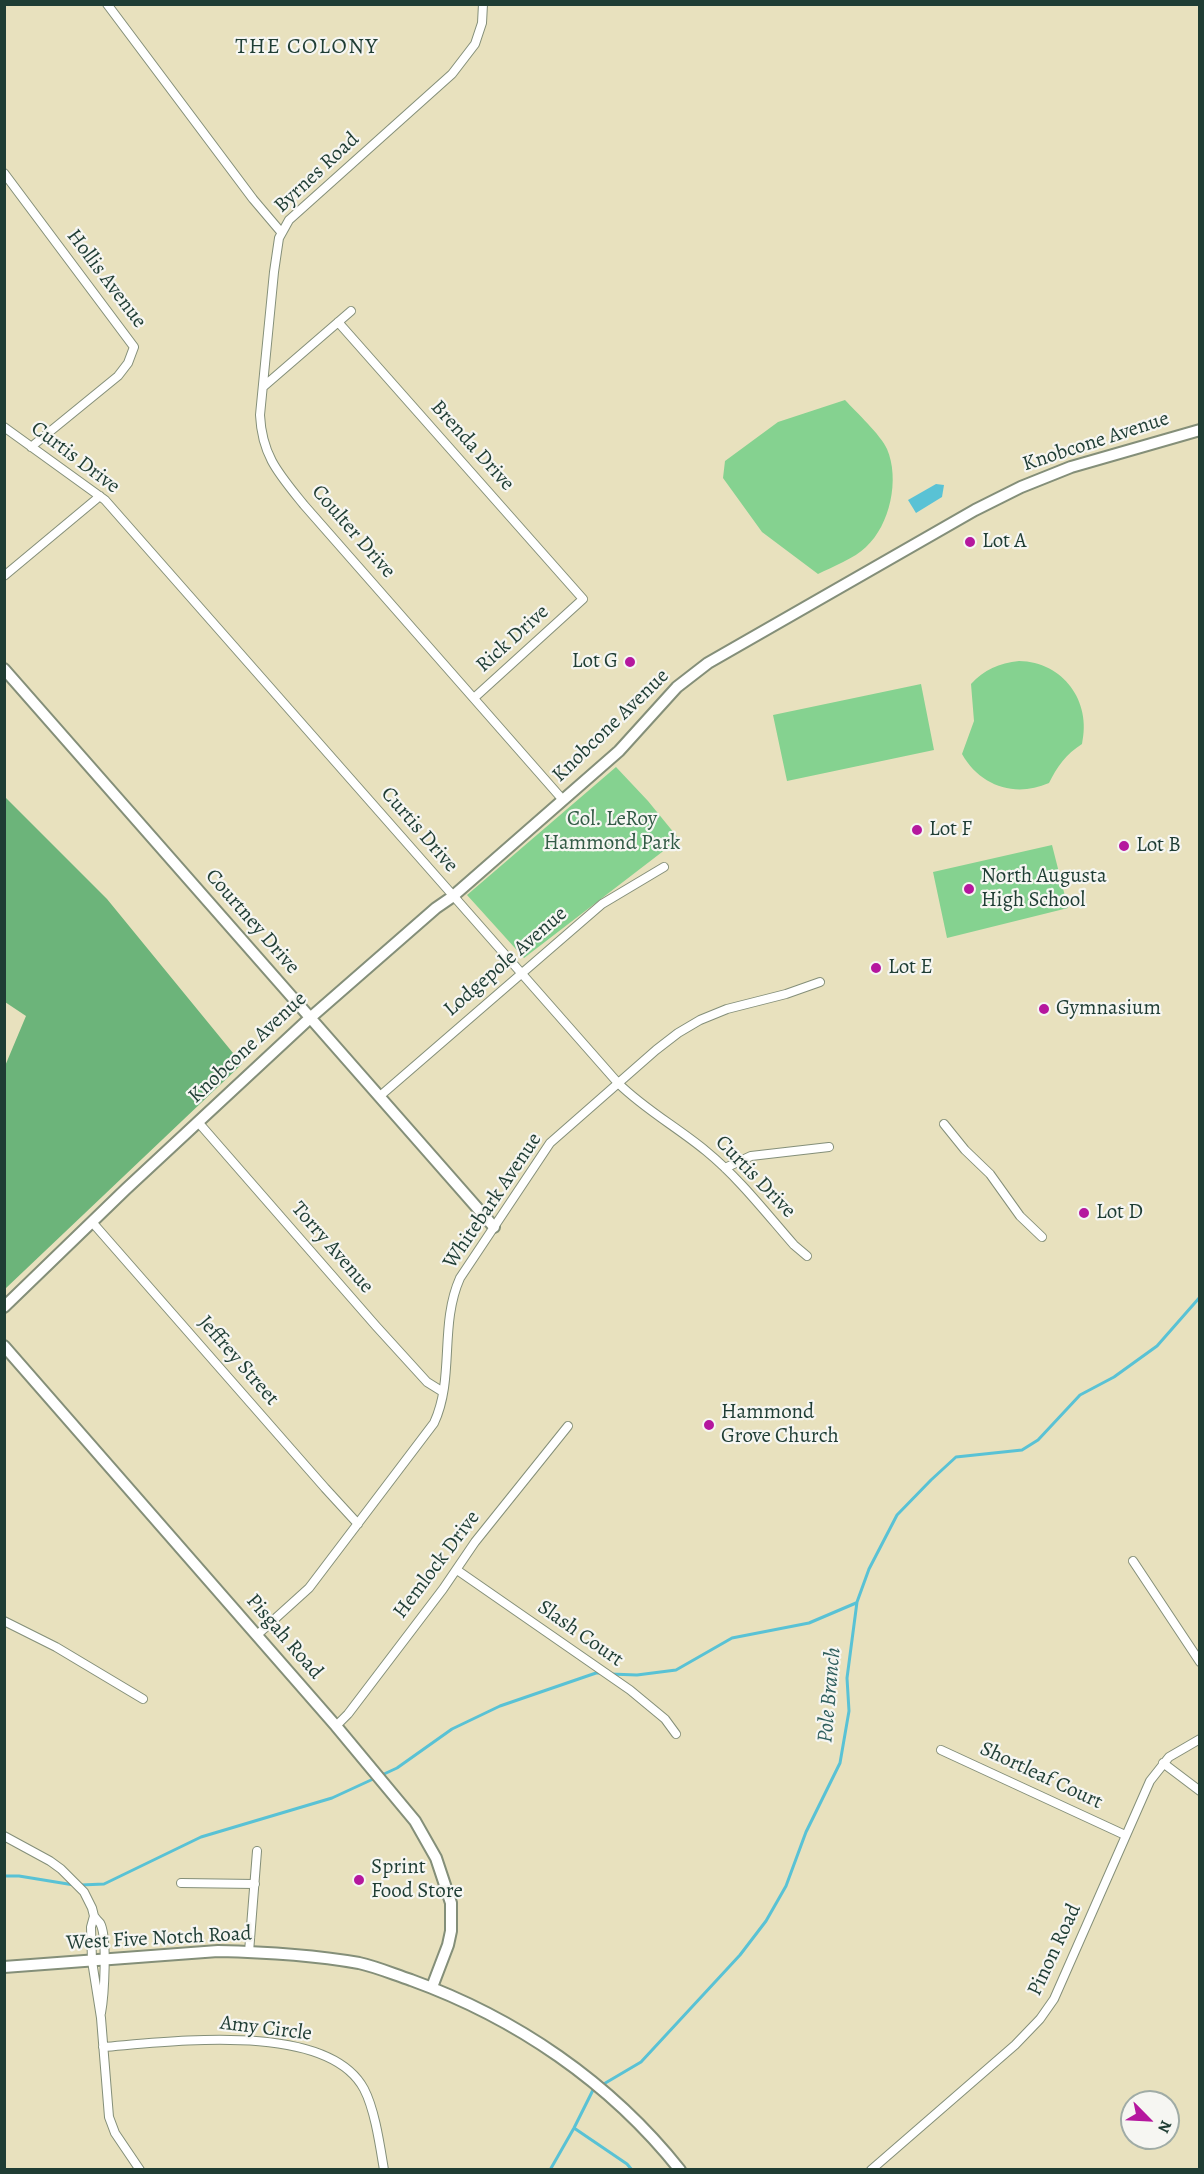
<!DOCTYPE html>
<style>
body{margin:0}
#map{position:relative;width:1204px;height:2174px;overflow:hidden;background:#e8e1be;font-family:Alegreya,serif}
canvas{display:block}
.frame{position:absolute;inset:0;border:6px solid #1f3d34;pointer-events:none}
.north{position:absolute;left:1120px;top:2090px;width:60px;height:60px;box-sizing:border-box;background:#f6f6f2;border:2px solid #a0aca6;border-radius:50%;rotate:114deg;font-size:16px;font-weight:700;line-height:24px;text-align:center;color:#1f3d34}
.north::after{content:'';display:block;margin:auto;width:21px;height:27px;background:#b5179e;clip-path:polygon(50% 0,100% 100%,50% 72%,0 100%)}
</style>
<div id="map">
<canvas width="1204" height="2174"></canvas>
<div class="frame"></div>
<div class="north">N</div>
</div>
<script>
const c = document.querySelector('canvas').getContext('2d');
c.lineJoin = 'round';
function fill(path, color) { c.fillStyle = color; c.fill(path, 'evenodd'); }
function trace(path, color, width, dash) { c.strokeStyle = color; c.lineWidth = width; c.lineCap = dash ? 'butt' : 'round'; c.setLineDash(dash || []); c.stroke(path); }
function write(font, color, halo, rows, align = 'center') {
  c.font = font + ' Alegreya,serif'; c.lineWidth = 4.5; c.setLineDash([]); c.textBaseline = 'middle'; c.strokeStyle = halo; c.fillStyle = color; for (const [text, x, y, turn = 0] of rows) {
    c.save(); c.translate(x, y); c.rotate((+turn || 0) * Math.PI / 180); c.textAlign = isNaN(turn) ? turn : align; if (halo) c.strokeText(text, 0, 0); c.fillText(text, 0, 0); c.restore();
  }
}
const green = new Path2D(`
 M845,400C856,412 881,435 887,449C900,479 890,525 866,547C855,558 832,567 818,574L762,532L723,478L725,461L778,422Z
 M1019,661C1063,662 1092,701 1082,744C1066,754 1057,767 1049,783C1015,798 980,786 962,754L974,721L971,684C984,670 999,663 1019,661Z
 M921,684L934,750L787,781L773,715Z
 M616,767L648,801L679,839L524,958L467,895Z
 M1052,845L1068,908L947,938L933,872Z`);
const forest = new Path2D(`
 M5,797L107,899L242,1064L5,1289V1066L26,1016L5,1002Z`);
const water = new Path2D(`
 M936,484L944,485L942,497L916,513L908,500Z`);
const stream = new Path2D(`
 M610,1674L637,1675L676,1670L732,1638L809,1623L856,1603
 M4,1876H19L74,1885
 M81,1885L104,1884L201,1837L332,1798L397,1768L452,1729L500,1706L596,1673H601
 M602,2085L641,2062L740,1955L766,1921L786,1886L806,1832L840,1763L849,1711L847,1678L857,1602L869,1569L897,1515L931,1480L956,1457L1022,1450L1038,1440L1080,1395L1114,1377L1157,1346L1200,1297
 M574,2128L627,2164L632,2170
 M550,2170L574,2128L593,2090L596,2088`);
const street = new Path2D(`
 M107,4L253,199L281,232
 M483,4L482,23L475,44L452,74L289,220L279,238L274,272L260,415C262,456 279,474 304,505L563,800
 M4,173L134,347L128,363L118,376L31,447
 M338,322L583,599L474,698
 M263,387L351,311
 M4,427L105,500L618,1083C644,1109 677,1127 706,1151C739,1178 766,1213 794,1245L807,1256
 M4,576L100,496
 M380,1096L602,904L664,867
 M198,1122L376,1326L427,1382L443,1392
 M944,1124L965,1150L990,1174L1020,1216L1042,1237
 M725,1168L751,1156L829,1147
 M92,1222L325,1488L358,1524
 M1133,1561L1200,1662
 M457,1570L630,1690L665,1719L676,1734
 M4,1621L56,1647L143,1699
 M257,1635L309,1588L434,1423C455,1378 439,1325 460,1278L550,1143L656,1050L678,1033L700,1020L727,1009L786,994L820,982
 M336,1726L348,1714L443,1589L475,1542L568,1426
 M941,1750L1125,1835
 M1163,1763L1200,1791
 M4,1836L50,1861L61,1869L84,1892L92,1908L94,1916L91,1927L92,1961L101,2018L109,2117L115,2133L140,2170
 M181,1883L255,1884
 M94,1916C96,1919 98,1921 100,1923C108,1937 104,1997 101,2013
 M249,1952L257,1851
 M103,2047C168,2042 327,2020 364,2089C375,2110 380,2146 384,2170
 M871,2170L1015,2045L1040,2019L1054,1999L1150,1781L1169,1757L1200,1739`);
const secondary = new Path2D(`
 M4,669L494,1227
 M4,1307L126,1189L310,1018L436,908L452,897L619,751L677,687L708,663L975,510L1021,487L1071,467L1200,430
 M4,1346L336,1726L415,1821L436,1858L451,1903V1931L448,1945L432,1987
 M4,1967L218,1951C265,1952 313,1955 359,1963C377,1967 393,1974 411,1980C516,2018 610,2082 680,2170`);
const markers = [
 [970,542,6,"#b5179e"],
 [630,662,6,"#b5179e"],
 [917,830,6,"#b5179e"],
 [1124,846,6,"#b5179e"],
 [969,889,6,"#b5179e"],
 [876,968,6,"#b5179e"],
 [1044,1009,6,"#b5179e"],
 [1084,1213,6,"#b5179e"],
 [709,1425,6,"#b5179e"],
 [359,1880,6,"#b5179e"]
];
const streetNames = [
 ["Byrnes Road",317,173,-43],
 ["Hollis Avenue",106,279,53],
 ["Knobcone Avenue",1096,442,-18],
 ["Brenda Drive",472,446,48],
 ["Curtis Drive",75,458,37],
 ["Coulter Drive",353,532,49],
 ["Rick Drive",513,639,-42],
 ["Knobcone Avenue",611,726,-44],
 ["Curtis Drive",419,830,49],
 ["Courtney Drive",252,922,49],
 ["Lodgepole Avenue",506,962,-41],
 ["Knobcone Avenue",248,1048,-43],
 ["Curtis Drive",755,1177,46],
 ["Whitebark Avenue",493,1201,-56],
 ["Torry Avenue",332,1248,49],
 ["Jeffrey Street",238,1361,49],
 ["Hemlock Drive",437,1565,-53],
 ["Slash Court",580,1634,35],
 ["Pisgah Road",284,1637,49],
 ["Shortleaf Court",1041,1776,25],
 ["West Five Notch Road",159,1939,-3],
 ["Pinon Road",1055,1950,-65],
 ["Amy Circle",266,2029,7]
];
const poiNames = [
 ["Lot A",982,542],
 ["Lot G",618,662,"right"],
 ["Lot F",929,830],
 ["Lot B",1136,846],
 ["North Augusta",981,877],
 ["High School",981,901],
 ["Lot E",888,968],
 ["Gymnasium",1056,1009],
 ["Lot D",1096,1213],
 ["Hammond",721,1413],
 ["Grove Church",721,1437],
 ["Sprint",371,1868],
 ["Food Store",371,1892]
];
const parkNames = [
 ["Col. LeRoy",612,820],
 ["Hammond Park",612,844]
];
const neighbourhoodNames = [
 ["THE COLONY",307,48]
];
const waterNames = [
 ["Pole Branch",830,1695,-85]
];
fill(green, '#85d290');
fill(forest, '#6cb47a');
fill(water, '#59c2d5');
trace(stream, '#59c2d5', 3);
trace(street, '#848f79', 10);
trace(secondary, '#848f79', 14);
trace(street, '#fff', 8);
trace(secondary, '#fff', 10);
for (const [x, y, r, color] of markers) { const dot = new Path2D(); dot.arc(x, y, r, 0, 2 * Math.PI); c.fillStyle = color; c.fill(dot); trace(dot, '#f6f6f2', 2); }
write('21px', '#1f3d34', '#f6f6f2', streetNames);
write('21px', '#1f3d34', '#f6f6f2', poiNames, 'left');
write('21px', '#335b46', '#f6f6f2', parkNames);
c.letterSpacing = '1.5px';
write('22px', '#1f3d34', '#f6f6f2', neighbourhoodNames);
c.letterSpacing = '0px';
write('italic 22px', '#2e5e5c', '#f6f6f2', waterNames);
</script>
